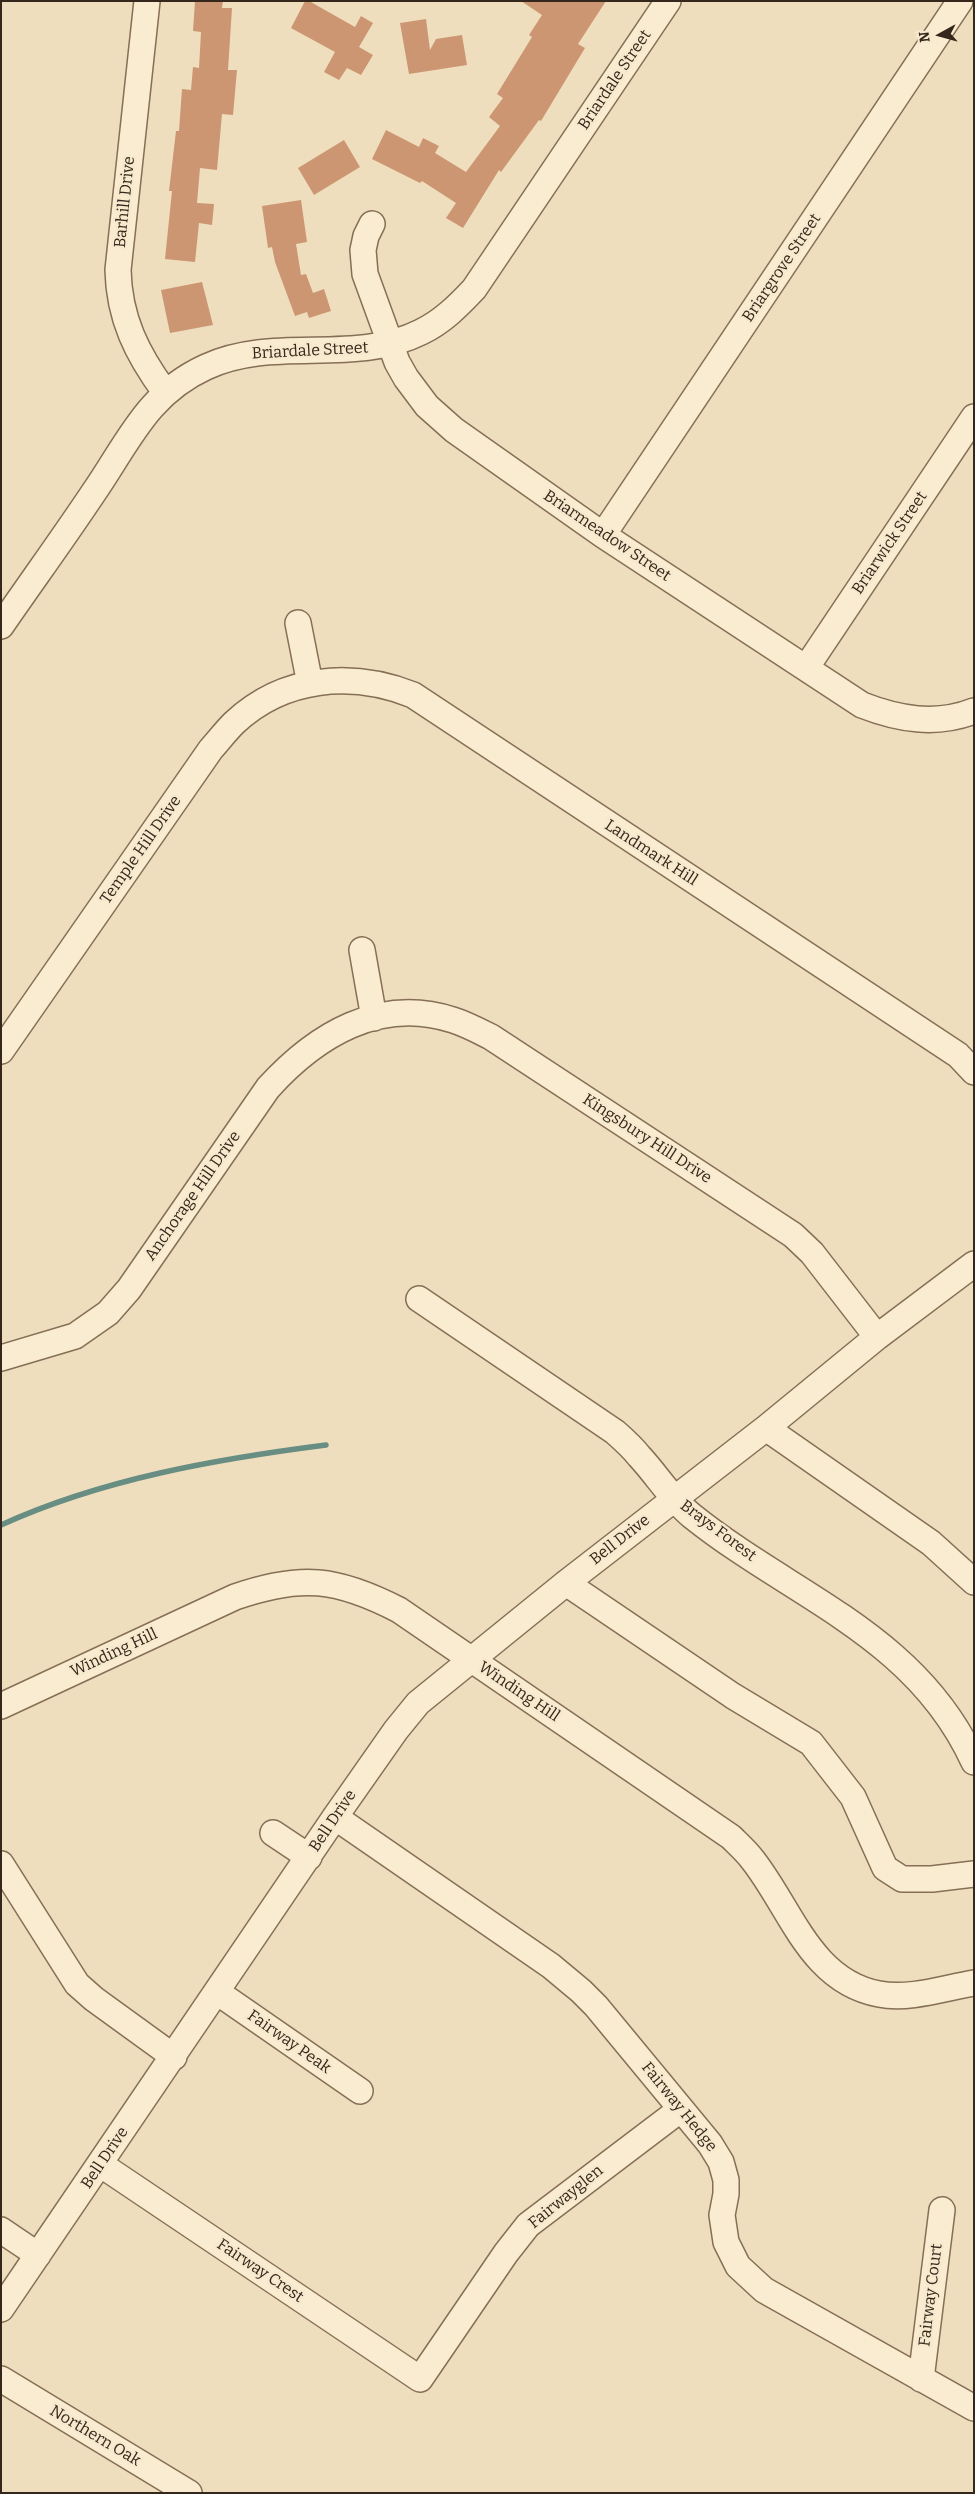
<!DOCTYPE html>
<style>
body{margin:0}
#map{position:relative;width:975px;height:2494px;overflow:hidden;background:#eedebd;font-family:Bitter,serif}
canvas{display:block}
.frame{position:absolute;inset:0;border:2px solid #35271b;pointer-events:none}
.north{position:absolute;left:915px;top:10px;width:50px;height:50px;-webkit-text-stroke:4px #f6e9cd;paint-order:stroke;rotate:263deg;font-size:14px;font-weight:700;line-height:20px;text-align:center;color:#35271b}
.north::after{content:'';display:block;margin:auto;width:18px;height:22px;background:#35271b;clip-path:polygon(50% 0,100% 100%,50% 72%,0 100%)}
</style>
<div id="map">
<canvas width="975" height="2494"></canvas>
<div class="frame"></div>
<div class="north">N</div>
</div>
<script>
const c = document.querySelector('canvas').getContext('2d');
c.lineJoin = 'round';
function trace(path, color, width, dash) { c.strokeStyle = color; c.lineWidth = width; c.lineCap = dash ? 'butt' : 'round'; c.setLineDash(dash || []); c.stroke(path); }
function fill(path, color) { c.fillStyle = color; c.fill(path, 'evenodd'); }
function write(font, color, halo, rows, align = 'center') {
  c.font = font + ' Bitter,serif'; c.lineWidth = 5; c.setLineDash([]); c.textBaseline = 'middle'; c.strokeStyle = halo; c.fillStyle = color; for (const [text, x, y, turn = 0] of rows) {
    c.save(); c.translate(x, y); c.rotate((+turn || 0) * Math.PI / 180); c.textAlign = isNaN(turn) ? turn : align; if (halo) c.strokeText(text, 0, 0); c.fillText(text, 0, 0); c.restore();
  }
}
const stream = new Path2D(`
 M1,1525C102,1479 216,1459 326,1445`);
const building = new Path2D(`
 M195,1H223L222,8H232L228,70H237L233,115L222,114L217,170L200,168L197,203L214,204L212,225L199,223L195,262L165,259L172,191H169L176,131H179L182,89L191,90L193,67L199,68L201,32L193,31Z
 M305,1H309L355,27L361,16L373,23L359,47L373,55L361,75L347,68L339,80L324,72L335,52L291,28Z
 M521,1H606L578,44L585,48L541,121L539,120L501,172L499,170L463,228L446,218L456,203L422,181L420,183L372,159L386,130L419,147L423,138L439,146L435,153L466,172L500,126L489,117L503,98L497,94L532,37L529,35L542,15Z
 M426,19L430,50L436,39L462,35L467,65L409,74L400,23Z
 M344,140L360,167L314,195L298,168Z
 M301,200L307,242L296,244L301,275L306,274L313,293L324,289L331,311L309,318L307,312L295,316L275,262L272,247L268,248L262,206Z
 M202,282L213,325L170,333L161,290Z`);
const minor = new Path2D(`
 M147,1L118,270C119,318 137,354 165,392
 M372,224L366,236L363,250L365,274L397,362L406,378L427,406L454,430L603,535L862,705C898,719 936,726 974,711
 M603,535L960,1
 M298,623L310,684
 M1,626C32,581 64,537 94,492C129,441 147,394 206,367C275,335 353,366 421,332C442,322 458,306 474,289L668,1
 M806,668L974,417
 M362,950L374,1018
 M1,1051L211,749C219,740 226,731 234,723C284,676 352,671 413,695L958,1055L974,1072
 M419,1299L615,1432C623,1439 632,1447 639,1456C657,1475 671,1499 692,1516C793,1597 916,1635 974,1762
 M1,1358L75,1336L108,1313L129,1289L268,1088C316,1035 380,996 453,1020C466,1024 479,1031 491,1037L793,1235L812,1253L877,1337
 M766,1428L931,1543L974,1582
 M566,1583L733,1696L811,1743L853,1797L885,1868L902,1879H932L974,1874
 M1,1706L235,1597C301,1574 337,1578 399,1610L731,1837C738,1844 746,1851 752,1859C791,1908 810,1981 879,1994C909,2000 944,1988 974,1983
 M335,1817L551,1966L581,1991L596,2006L710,2144L721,2162L726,2180V2194L722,2215L726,2242L738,2266L764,2290L974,2408
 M273,1833L309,1857
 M1,1864L77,1984L94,1999L174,2057
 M217,1992L360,2091
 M100,2164L420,2379L506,2253L528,2225L681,2109
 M1,2230L38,2255
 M1,2309L335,1817L396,1730L418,1703L566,1583L766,1428L877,1337L974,1264
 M1,2379L189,2493
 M921,2379L942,2210`);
const streetNames = [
 ["Briardale Street",615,80,-56],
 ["Barhill Drive",125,202,-84],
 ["Briargrove Street",782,268,-56],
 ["Briardale Street",310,351,-3],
 ["Briarmeadow Street",607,536,34],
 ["Briarwick Street",890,543,-56],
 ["Temple Hill Drive",141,850,-55],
 ["Landmark Hill",651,853,33],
 ["Kingsbury Hill Drive",647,1139,33],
 ["Anchorage Hill Drive",193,1196,-55],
 ["Brays Forest",718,1531,37],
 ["Bell Drive",620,1540,-38],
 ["Winding Hill",114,1653,-25],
 ["Winding Hill",519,1692,34],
 ["Bell Drive",333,1821,-56],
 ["Fairway Peak",289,2042,35],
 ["Fairway Hedge",679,2107,51],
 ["Bell Drive",105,2158,-56],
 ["Fairwayglen",566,2197,-39],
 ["Fairway Crest",260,2271,34],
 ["Fairway Court",931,2295,-83],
 ["Northern Oak",95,2436,31]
];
trace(stream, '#688d83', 5.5);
fill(building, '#cd9672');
trace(minor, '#866f56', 28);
trace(minor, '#f9ecd0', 25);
write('16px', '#35271b', '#f6e9cd', streetNames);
</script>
